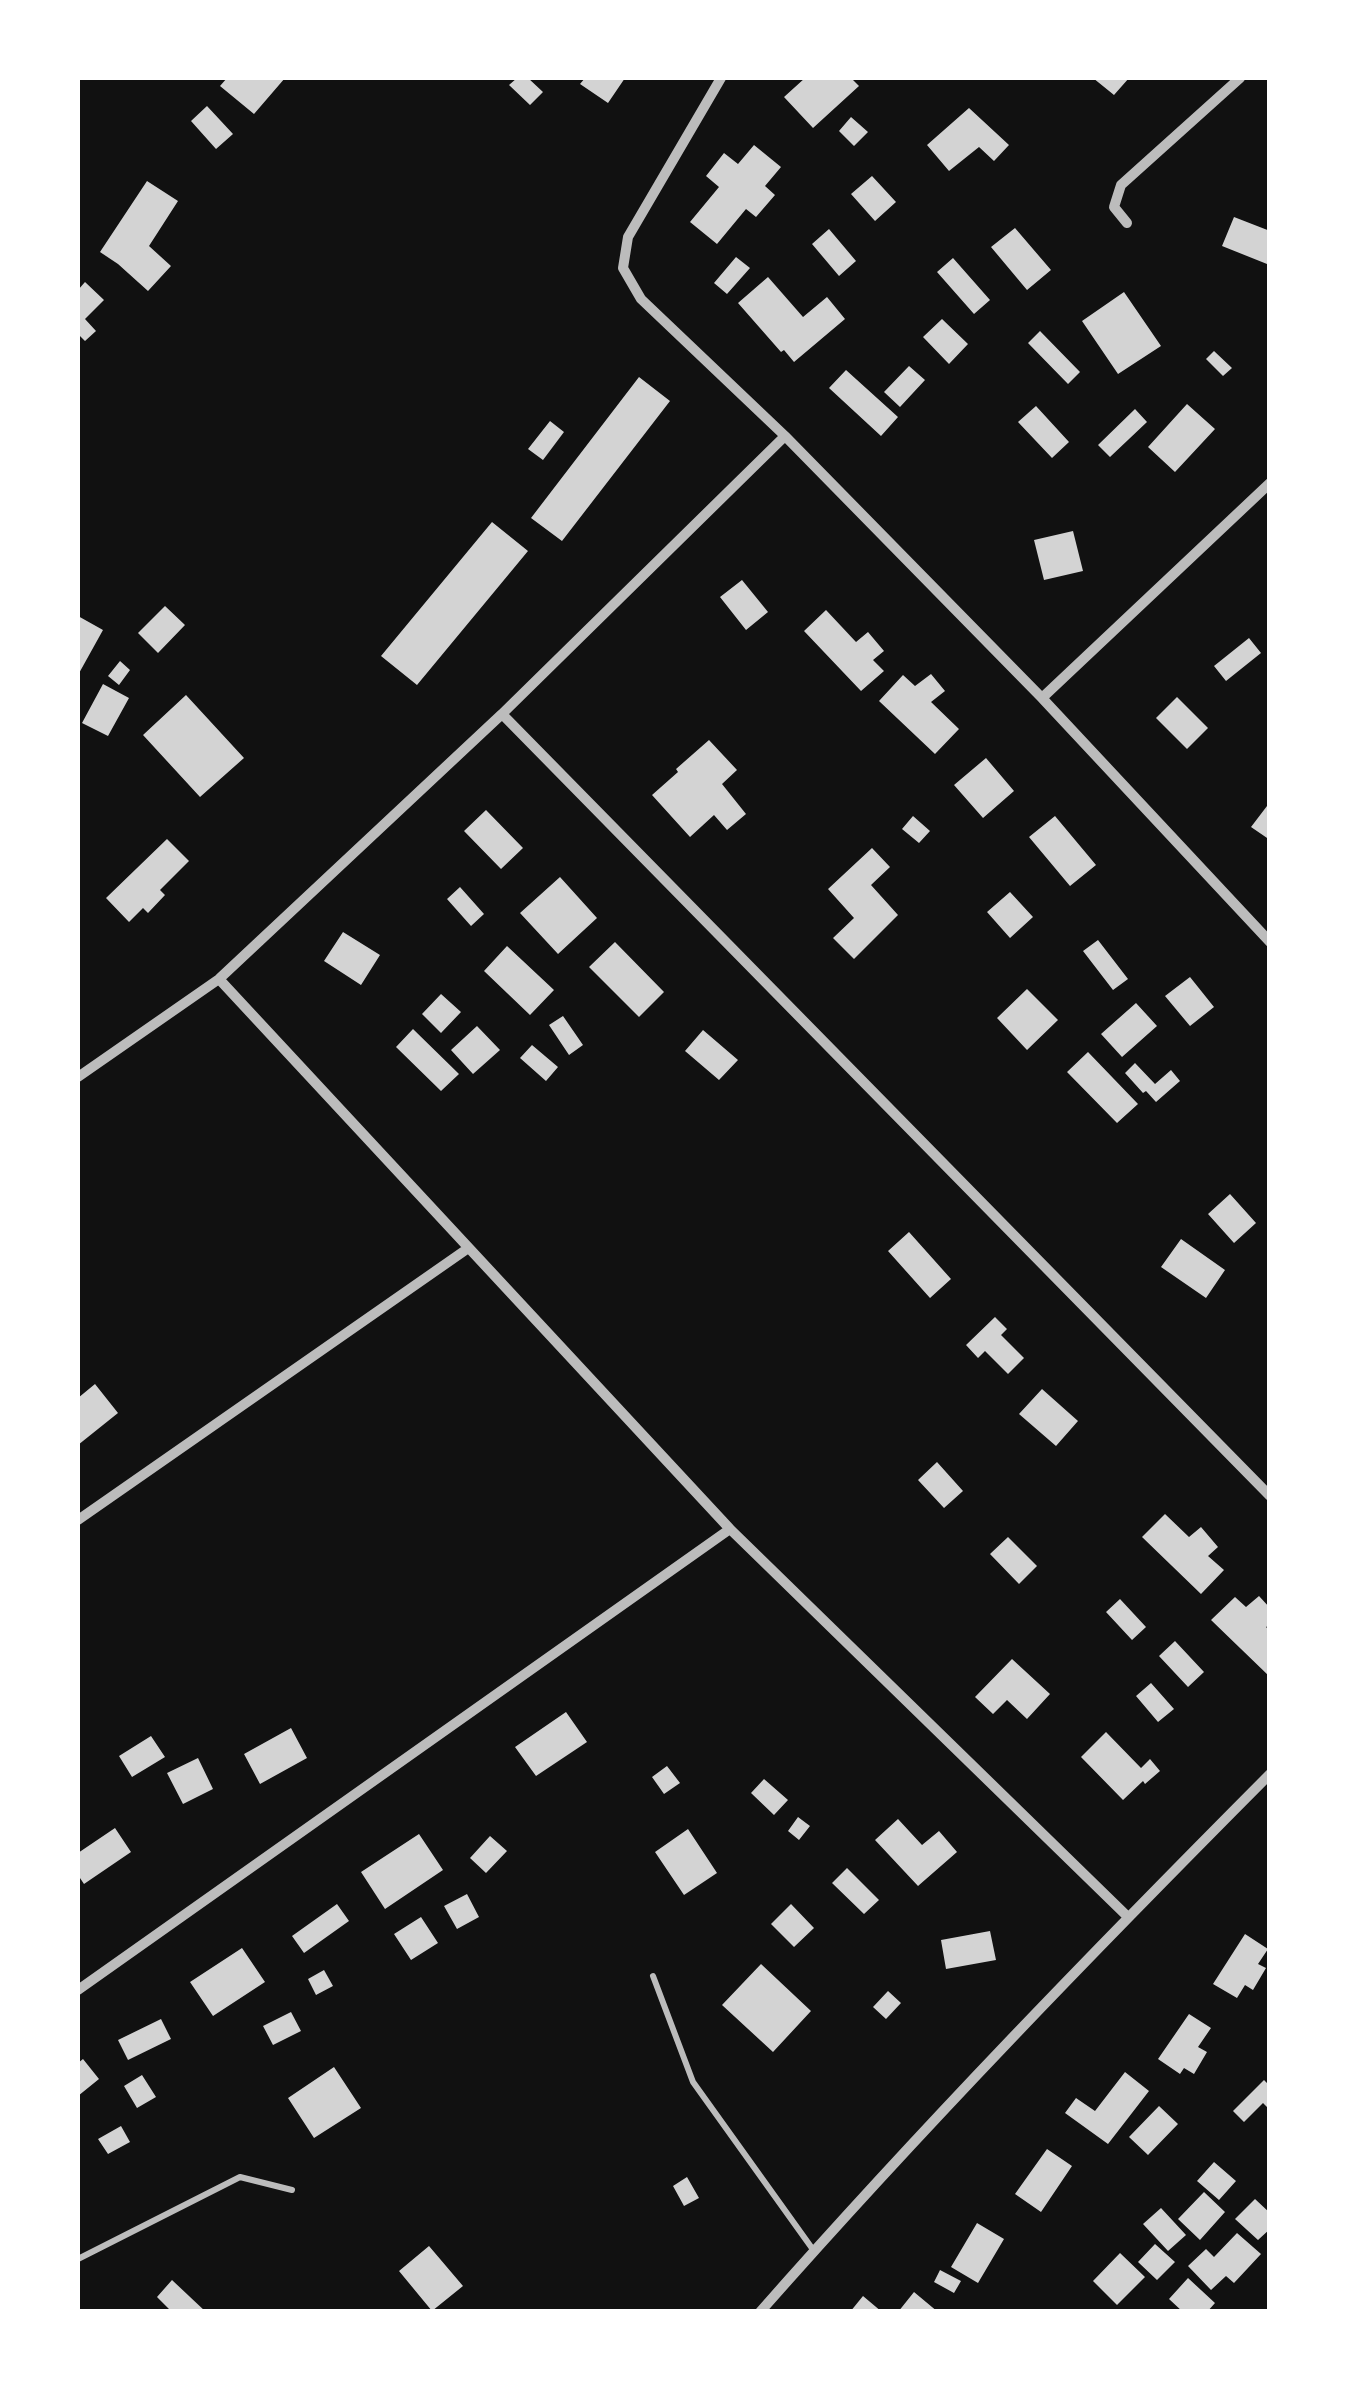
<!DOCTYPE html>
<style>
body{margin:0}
#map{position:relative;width:1347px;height:2389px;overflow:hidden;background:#111;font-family:Cabin,sans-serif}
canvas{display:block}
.frame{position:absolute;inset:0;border:80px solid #fff;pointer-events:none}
</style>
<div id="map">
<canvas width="1347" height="2389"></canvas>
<div class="frame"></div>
</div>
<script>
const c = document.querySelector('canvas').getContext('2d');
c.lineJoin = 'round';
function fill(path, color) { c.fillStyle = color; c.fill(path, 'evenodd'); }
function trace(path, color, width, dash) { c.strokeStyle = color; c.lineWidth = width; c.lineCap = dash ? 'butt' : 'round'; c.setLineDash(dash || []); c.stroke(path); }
const building = new Path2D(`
 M227,78H285L254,114L220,86Z
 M517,78H528L543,92L530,105L509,85Z
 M585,78H625L608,103L580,84Z
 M805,78H851L859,86L813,128L784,97Z
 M1093,78H1129L1114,95Z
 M207,106L233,134L216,149L191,121Z
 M969,108L1009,145L994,161L979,147L949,171L927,145Z
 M851,117L868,132L854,146L839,131Z
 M754,145L781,167L765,186L775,195L756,217L746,209L717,244L690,222L719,187L706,176L724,153L738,164Z
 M872,176L896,202L875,221L851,194Z
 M147,181L178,201L149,246L171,266L148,291L118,264L100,252Z
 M1234,217L1270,231V258L1267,264L1222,246Z
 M1015,228L1051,270L1027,290L991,247Z
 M829,229L856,261L839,276L812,244Z
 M736,257L750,268L727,294L714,283Z
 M953,258L990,300L974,314L937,272Z
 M768,277L803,317L827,297L845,319L794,362L784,350L781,352L738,303Z
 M85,282L104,300L85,319L96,331L85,341L78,334V290Z
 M1124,292L1161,346L1118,374L1082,321Z
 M942,319L968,344L949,364L923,337Z
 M1040,331L1080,372L1068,384L1028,343Z
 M1214,351L1232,368L1223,376L1206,359Z
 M909,366L925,380L900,407L884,392Z
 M846,370L898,417L881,436L829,388Z
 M639,377L670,401L562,541L531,518Z
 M1187,404L1215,429L1175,472L1148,447Z
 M1036,406L1069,442L1052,458L1018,422Z
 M1135,409L1147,422L1110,457L1098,445Z
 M550,421L564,432L543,460L528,449Z
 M492,522L528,551L417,685L381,656Z
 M1073,531L1083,571L1044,580L1034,540Z
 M742,580L768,612L746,630L720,597Z
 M165,606L185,625L158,653L138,633Z
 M826,610L856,642L868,632L884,651L873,660L884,671L861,691L804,631Z
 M78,616L103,630L78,675Z
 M1249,638L1261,653L1226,681L1214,666Z
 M120,661L130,670L119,685L108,676Z
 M931,674L945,691L931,702L959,729L935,754L879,701L903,675L915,686Z
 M103,684L129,698L108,736L82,723Z
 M186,695L244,758L200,797L143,735Z
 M1177,697L1208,728L1187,749L1156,718Z
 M709,740L737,770L722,784L746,814L727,830L714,815L690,837L652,795L678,772L676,769Z
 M986,758L1014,791L983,818L954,785Z
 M1267,806L1270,808V840L1251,827Z
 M486,810L523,848L501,869L464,831Z
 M913,816L930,831L919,843L902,829Z
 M1055,816L1096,865L1070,886L1029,837Z
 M167,839L189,861L160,890L165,895L148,913L143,908L129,922L106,898Z
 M872,848L890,867L871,885L898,915L854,959L833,938L854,918L828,889Z
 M560,877L597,918L558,954L520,913Z
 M460,887L484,914L471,926L447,899Z
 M1010,892L1033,917L1010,938L987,912Z
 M343,932L380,955L361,985L324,961Z
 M1098,940L1128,979L1113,990L1083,951Z
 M615,942L664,992L639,1017L589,967Z
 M507,946L554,990L530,1015L484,971Z
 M1190,977L1214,1007L1190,1026L1165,996Z
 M1027,989L1058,1020L1027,1050L997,1018Z
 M441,994L461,1012L441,1033L422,1014Z
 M1136,1003L1157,1026L1122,1057L1101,1034Z
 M563,1016L583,1045L569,1055L549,1025Z
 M477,1026L500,1050L473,1074L451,1050Z
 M413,1029L459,1074L441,1091L396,1047Z
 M703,1030L738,1060L719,1080L685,1051Z
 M532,1045L558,1067L546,1081L520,1058Z
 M1088,1052L1138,1104L1117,1123L1067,1072Z
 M1135,1063L1155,1084L1171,1070L1180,1081L1156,1102L1146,1091L1143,1093L1125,1073Z
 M1230,1194L1256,1223L1234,1243L1208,1214Z
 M909,1232L951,1279L930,1298L888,1251Z
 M1181,1239L1225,1270L1206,1298L1161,1267Z
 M995,1317L1007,1329L1001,1335L1024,1358L1008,1374L985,1351L978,1358L966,1345Z
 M95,1384L118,1413L78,1445V1398Z
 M1042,1389L1078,1421L1056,1446L1019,1414Z
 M937,1462L963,1491L944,1508L918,1480Z
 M1165,1514L1189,1537L1201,1527L1218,1547L1208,1556L1224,1570L1201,1594L1142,1537Z
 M1008,1537L1037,1566L1019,1584L990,1554Z
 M1259,1596L1270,1608V1625L1266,1627L1270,1631V1677L1211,1620L1235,1597L1246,1607Z
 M1120,1599L1146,1627L1132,1640L1106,1612Z
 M1175,1641L1204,1672L1188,1687L1159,1656Z
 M1012,1659L1050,1694L1027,1719L1007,1700L993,1714L975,1697Z
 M1151,1683L1174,1709L1158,1722L1136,1696Z
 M566,1712L587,1742L536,1776L515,1747Z
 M291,1728L307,1758L260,1784L244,1754Z
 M1106,1732L1141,1768L1150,1759L1160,1771L1145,1784L1143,1781L1123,1800L1081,1757Z
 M151,1736L165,1757L132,1777L119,1756Z
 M198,1758L213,1789L183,1804L167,1773Z
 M667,1766L680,1783L664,1794L652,1777Z
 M764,1779L788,1800L774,1815L751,1793Z
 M798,1817L810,1826L799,1840L788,1831Z
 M898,1819L922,1845L939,1831L957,1852L918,1886L875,1840Z
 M115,1828L131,1852L84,1884L78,1875V1853Z
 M688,1829L717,1873L684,1895L655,1852Z
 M419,1834L443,1870L385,1909L361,1872Z
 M490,1836L507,1851L486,1873L470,1858Z
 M847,1868L879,1900L864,1914L832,1883Z
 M467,1894L479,1917L457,1929L444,1906Z
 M337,1904L349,1921L304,1953L292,1936Z
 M791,1904L814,1928L794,1947L771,1924Z
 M421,1917L438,1943L411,1960L394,1934Z
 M990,1931L996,1960L946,1969L941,1940Z
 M1245,1934L1268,1949L1258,1964L1266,1968L1253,1990L1245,1985L1237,1998L1213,1984Z
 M242,1948L265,1982L213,2016L190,1982Z
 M761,1964L811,2011L773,2052L722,2005Z
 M324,1970L333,1986L316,1995L308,1979Z
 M888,1991L901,2003L886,2019L873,2007Z
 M291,2012L301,2031L273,2045L263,2026Z
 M1189,2014L1211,2028L1198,2047L1207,2052L1194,2074L1184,2068L1180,2074L1158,2059Z
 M161,2019L171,2039L128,2060L118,2040Z
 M83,2059L99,2079L78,2096V2063Z
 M334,2067L361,2108L314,2138L288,2098Z
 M1125,2072L1149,2091L1108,2144L1065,2113L1076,2098L1095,2111Z
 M142,2075L156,2097L137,2108L124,2086Z
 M1264,2080L1270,2086V2110L1263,2103L1244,2122L1233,2111Z
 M1159,2106L1178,2124L1148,2155L1129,2137Z
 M121,2126L130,2142L108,2154L98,2139Z
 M1047,2149L1072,2166L1041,2212L1015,2194Z
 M1214,2162L1236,2181L1219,2200L1197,2181Z
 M687,2177L699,2198L684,2206L673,2186Z
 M1204,2192L1225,2212L1200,2240L1178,2219Z
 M1255,2199L1270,2213V2229L1258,2240L1235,2219Z
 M1161,2208L1186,2235L1168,2251L1143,2224Z
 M977,2223L1004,2239L978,2283L951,2267Z
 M1237,2233L1261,2254L1234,2283L1226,2276L1211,2290L1188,2266L1206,2249L1214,2257Z
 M1155,2244L1175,2262L1157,2280L1138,2262Z
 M429,2246L463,2286L432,2311L399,2271Z
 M1120,2253L1145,2277L1117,2305L1093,2281Z
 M940,2270L961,2281L954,2293L934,2282Z
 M1188,2278L1215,2303L1207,2312H1183L1169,2299Z
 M172,2280L206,2312H172L157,2297Z
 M914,2292L938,2312H898Z
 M863,2296L882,2312H850Z`);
const service = new Path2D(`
 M653,1976L693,2082L814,2251
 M78,2259L240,2177L292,2190`);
const minor = new Path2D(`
 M721,78L628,237L623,268L641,299L785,436L1042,698L1270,942
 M1127,223L1114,207L1121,185L1240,78
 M1042,698L1270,483
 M502,714L1270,1496
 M219,979L730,1529L1128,1917
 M78,1077L219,979L502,714L785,436
 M78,1520L467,1249
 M78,1990L730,1529
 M760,2312C923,2127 1096,1949 1270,1774`);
fill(building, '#d3d3d3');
trace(service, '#bcbcbc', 6);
trace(minor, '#bcbcbc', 10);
</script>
